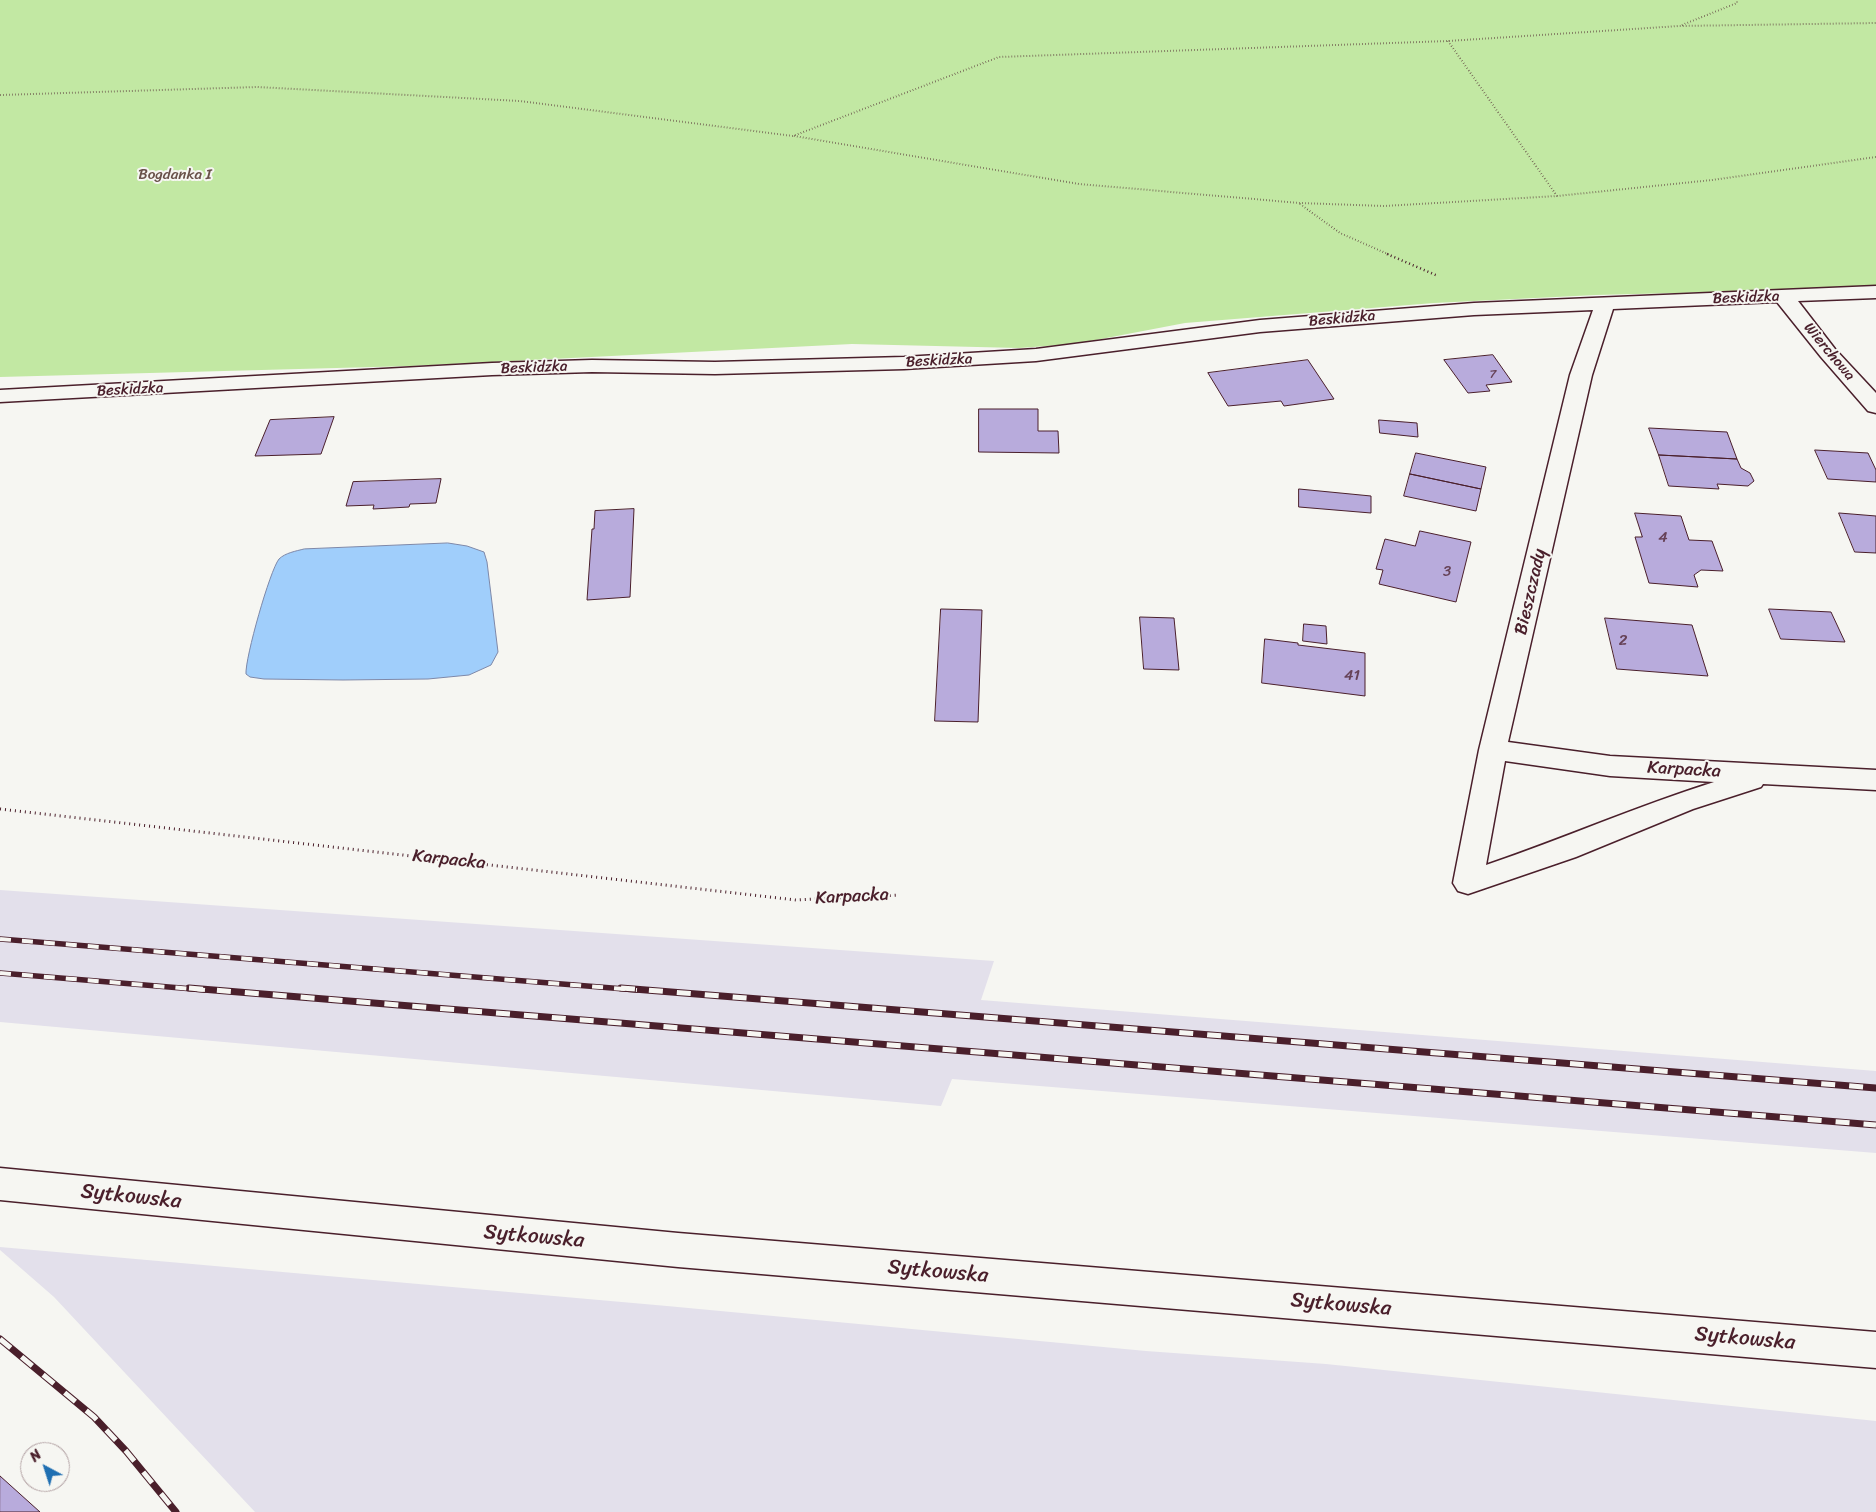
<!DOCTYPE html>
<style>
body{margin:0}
#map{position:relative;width:1876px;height:1512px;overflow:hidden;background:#f6f6f2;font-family:Sriracha,sans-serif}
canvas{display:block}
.north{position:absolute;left:20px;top:1442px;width:50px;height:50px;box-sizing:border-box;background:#f6f6f2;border:1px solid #b1a0a2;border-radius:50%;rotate:320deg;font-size:14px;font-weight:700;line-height:20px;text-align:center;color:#4a1f2b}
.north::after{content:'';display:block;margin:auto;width:18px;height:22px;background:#1f6fb2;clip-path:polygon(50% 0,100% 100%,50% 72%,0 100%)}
</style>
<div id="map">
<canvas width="1876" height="1512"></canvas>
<div class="north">N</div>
</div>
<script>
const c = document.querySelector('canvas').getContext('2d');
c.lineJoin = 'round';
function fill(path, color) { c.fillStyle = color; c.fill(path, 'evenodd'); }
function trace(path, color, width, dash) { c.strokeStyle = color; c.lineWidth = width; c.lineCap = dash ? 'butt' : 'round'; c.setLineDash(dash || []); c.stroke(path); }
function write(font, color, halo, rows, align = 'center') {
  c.font = font + ' Sriracha,sans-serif'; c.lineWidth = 4; c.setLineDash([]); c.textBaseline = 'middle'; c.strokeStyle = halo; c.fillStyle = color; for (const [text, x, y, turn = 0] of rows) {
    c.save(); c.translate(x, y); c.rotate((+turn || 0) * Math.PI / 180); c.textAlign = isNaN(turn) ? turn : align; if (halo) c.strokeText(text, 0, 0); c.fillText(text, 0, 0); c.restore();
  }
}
const built = new Path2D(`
 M0,890L994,961L981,1000L1876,1071V1153L952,1079L941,1106L0,1022Z
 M0,1247L667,1306L1146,1351L1326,1364L1876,1421V1512H255L54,1297L0,1250Z`);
const green = new Path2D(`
 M0,0H1876V288L1596,295L1434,303L1185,323L1075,344L1019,348L852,344L411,366L0,377Z`);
const water = new Path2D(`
 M448,543L467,546L484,552L487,562L498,652L491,665L469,675L428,679L343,680L264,679L250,677L246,674C245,658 270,570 279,559C285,553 296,551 304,549Z`);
const building = new Path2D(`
 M1493,355L1512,382L1486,385L1490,391L1468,393L1444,360Z
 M1308,360L1334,399L1284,406L1281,401L1228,406L1208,373Z
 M979,409H1038V431H1058L1059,453L979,452Z
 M334,417L321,454L255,456L270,420Z
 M1379,420L1417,423L1418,437L1380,433Z
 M1649,428L1727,432L1737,459L1659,455Z
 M1815,450L1868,453L1876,470V482L1828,479Z
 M1416,453L1486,467L1481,489L1410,474Z
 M1659,455L1737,459L1741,468L1750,473L1754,481L1748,486L1717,484L1719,489L1669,486Z
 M1410,474L1481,489L1476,511L1404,496Z
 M441,479L436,503L410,504L409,507L373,509L374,505L346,506L353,482Z
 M1299,489L1371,496V513L1299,507Z
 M634,509L630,597L587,600L592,529H594L595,511Z
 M1635,513L1681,516L1689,540L1712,541L1723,571L1701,570L1694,575L1698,587L1649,583L1635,537H1642Z
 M1839,513L1876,516V553L1855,552Z
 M1420,531L1471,542L1456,602L1379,584L1383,570L1376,569L1385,539L1415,546Z
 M941,609L982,610L978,722L935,721Z
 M1769,609L1831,612L1845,642L1781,639Z
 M1140,617L1174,618L1179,670L1144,669Z
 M1605,618L1692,625L1708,676L1617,669Z
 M1304,624L1326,626L1327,644L1303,641Z
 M1265,639L1298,643V645L1365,653V696L1262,683Z
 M0,1476L40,1512H0Z`);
const pathFar2 = new Path2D(`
 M1682,25L1737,3V0
 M1448,41L1557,196
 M0,95L257,87L520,101L793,136L999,57L1448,41L1679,26L1876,23
 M794,136L1079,184L1300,203L1384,206L1557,196L1712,180L1876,157
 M1300,204L1340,233L1390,255`);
const pathFar1 = new Path2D(`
 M1387,254L1438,276`);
const path = new Path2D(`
 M0,809L796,900L899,895`);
const minor = new Path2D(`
 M1876,286V298L1798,301L1835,349L1876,393V413L1868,411L1821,357L1777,302L1613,309L1592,375L1508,742L1610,756L1876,770V790L1763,784L1761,787L1693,809L1576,857L1468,894L1458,891L1453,883L1479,750L1570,375L1593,310L1474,315L1260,332L1036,361L904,369L715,374L592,372L492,375L0,402V390L492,363L592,360L715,362L904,357L1036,349L1260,320L1474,303ZM1505,761L1610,776L1714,782C1637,806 1563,839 1486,865Z
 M0,1168L678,1233L1876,1332V1368L678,1267L0,1200Z`);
const railFar1 = new Path2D(`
 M0,939L637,990
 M0,973L205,990`);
const rail = new Path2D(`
 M189,988L1876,1125
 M621,988L1876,1088
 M0,1339L94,1417L126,1451L176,1512`);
const farNumbernames = [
 ["7",1493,375]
];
const farParknames = [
 ["Bogdanka I",175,175]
];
const farStreetnames = [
 ["Beskidzka",1746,298,-2],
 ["Beskidzka",1342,319,-5],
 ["Wierchowa",1829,352,50],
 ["Beskidzka",939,361,-3],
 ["Beskidzka",534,368,-2],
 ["Beskidzka",130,390,-3]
];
const numberNames = [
 ["4",1663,538],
 ["3",1447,572],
 ["2",1623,641],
 ["41",1352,676]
];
const streetNames = [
 ["Bieszczady",1531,592,-77],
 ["Karpacka",1684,770,3],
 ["Karpacka",449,860,6],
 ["Karpacka",852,897,-3]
];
const nearStreetnames = [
 ["Sytkowska",131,1197,6],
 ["Sytkowska",534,1237,5],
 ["Sytkowska",938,1272,5],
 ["Sytkowska",1341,1305,5],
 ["Sytkowska",1745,1339,5]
];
fill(built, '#e3e0eb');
fill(green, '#c2e8a3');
fill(water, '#a0cefb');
trace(water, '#7e88a8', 1);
fill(building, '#b8abdc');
trace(building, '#4a1f2b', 1);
trace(minor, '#4a1f2b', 3);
trace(pathFar2, '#4a1f2b', 2, [0.5, 2.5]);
trace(pathFar1, '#4a1f2b', 2.5, [1, 3]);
trace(path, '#4a1f2b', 3, [1, 4]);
fill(minor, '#f6f6f2');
trace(railFar1, '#4a1f2b', 5.5);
trace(rail, '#4a1f2b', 7);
trace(railFar1, '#f6f6f2', 4, [11]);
trace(rail, '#f6f6f2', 5, [14]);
write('12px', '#664257', null, farNumbernames);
write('15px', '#685149', '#f6f6f2', farParknames);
write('15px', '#4a1f2b', '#f6f6f2', farStreetnames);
write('15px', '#664257', null, numberNames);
write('18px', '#4a1f2b', '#f6f6f2', streetNames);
write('21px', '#4a1f2b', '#f6f6f2', nearStreetnames);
</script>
